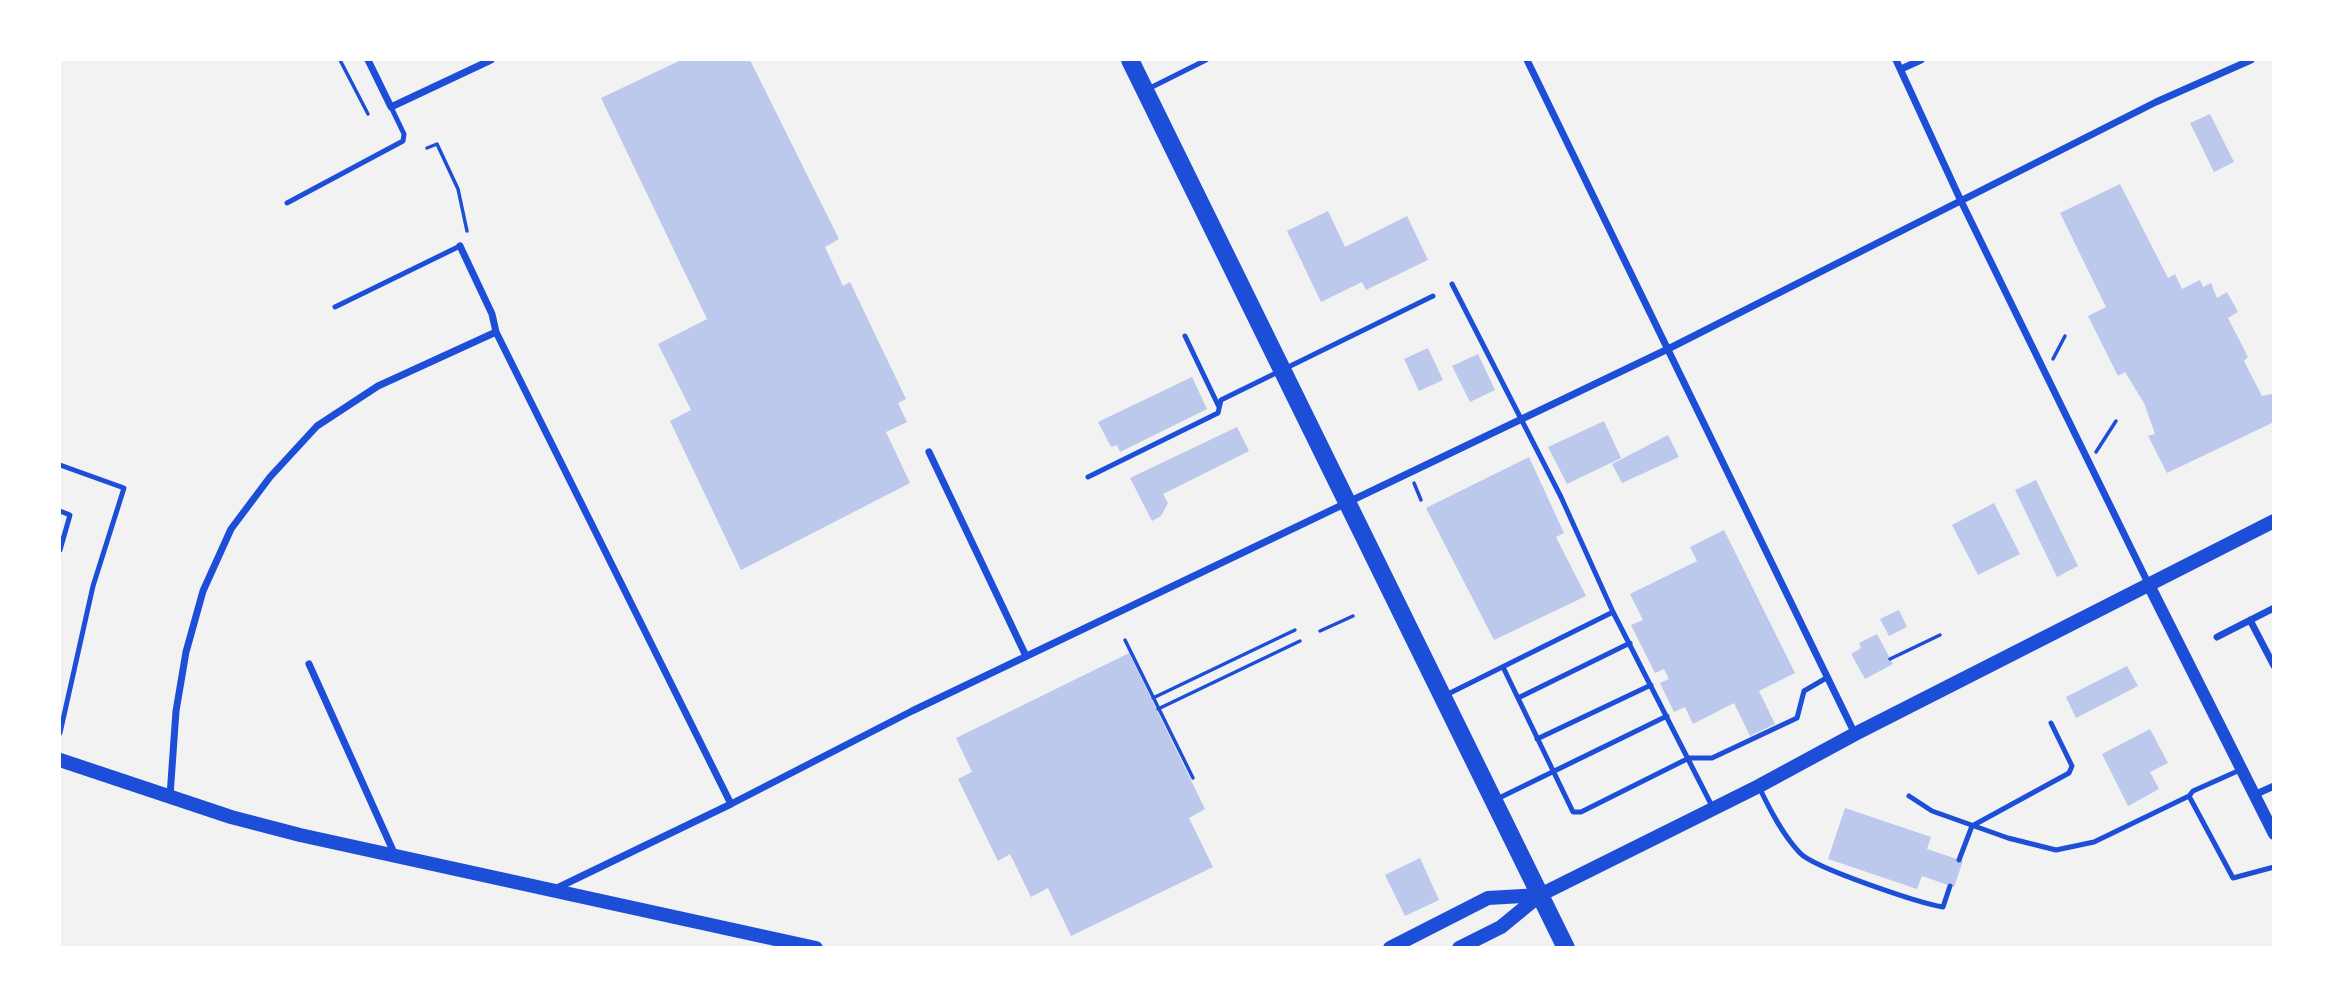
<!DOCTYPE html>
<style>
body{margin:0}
#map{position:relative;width:2333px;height:1007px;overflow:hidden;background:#f2f2f2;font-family:Overpass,sans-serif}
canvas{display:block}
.frame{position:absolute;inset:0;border:61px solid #fff;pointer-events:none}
</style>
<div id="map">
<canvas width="2333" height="1007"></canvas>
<div class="frame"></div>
</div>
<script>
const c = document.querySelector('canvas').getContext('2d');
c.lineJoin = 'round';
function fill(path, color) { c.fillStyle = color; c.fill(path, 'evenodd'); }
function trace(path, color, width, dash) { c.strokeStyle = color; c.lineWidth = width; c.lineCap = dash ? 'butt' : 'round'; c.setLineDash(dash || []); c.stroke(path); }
const building = new Path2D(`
 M681,60H750L839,239L825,247L843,286L850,282L906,399L898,403L907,422L886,432L910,483L741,570L670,421L691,410L658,344L707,319L601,98Z
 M2210,114L2234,162L2214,172L2190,123Z
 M2120,184L2168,278L2175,274L2182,289L2200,280L2203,287L2211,283L2217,298L2227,292L2238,312L2228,318L2248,357L2244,361L2262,396L2272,394L2274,397V422L2167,473L2148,436L2155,434L2144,403L2125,372L2118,376L2088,316L2106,307L2060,213Z
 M1328,211L1345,247L1407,216L1428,260L1366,290L1362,282L1321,302L1287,231Z
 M1428,348L1443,380L1419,391L1404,359Z
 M1478,354L1495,390L1470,402L1452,366Z
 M1192,377L1207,409L1120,452L1117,445L1111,447L1098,422Z
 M1604,421L1621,458L1567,484L1548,447Z
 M1237,427L1249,451L1163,494L1168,503L1161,516L1152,521L1130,478Z
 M1668,435L1679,457L1622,483L1612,464Z
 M1529,457L1564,533L1556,537L1586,596L1494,640L1426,508Z
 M2036,480L2078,566L2057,577L2015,490Z
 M1994,503L2020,554L1978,575L1952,525Z
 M1724,530L1795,673L1759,691L1775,724L1750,736L1734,703L1693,724L1685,707L1674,712L1660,683L1669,679L1664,669L1655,673L1631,625L1643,620L1630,594L1697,561L1690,547Z
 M1899,610L1907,627L1889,636L1880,619Z
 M1877,634L1893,664L1865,679L1851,654L1861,648L1859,643Z
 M1129,653L1205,809L1189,818L1213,867L1071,936L1048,888L1031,897L1010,854L998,861L958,779L972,772L956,738Z
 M2127,666L2138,686L2076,718L2066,697Z
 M2150,729L2168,763L2150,772L2159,789L2128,806L2102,754Z
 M1845,808L1931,837L1927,849L1963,861L1954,887L1922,876L1917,889L1828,859Z
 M1420,858L1439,900L1405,916L1385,875Z`);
const path = new Path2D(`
 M340,60L368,114
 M427,148L437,144L458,189L467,231
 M2053,359L2065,336
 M2096,452L2116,421
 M1414,483L1421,500
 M1320,631L1353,616
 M1125,640L1193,778
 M1890,659L1940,635
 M1153,698L1295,630
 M1158,709L1300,641`);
const service = new Path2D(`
 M1148,89L1206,60
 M287,203L403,141L404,134L391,107
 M1452,284L1561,497L1613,612
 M335,307L460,246
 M1185,336L1219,407
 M60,465L124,488L93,586L60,733
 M1088,477L1218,413L1221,400L1433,296
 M60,511L70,515L60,550
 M1503,667L1573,812H1581L1689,758H1712L1797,718L1804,691L1828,677
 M1446,695L1613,612L1713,808
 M1518,698L1630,643
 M1537,739L1651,685
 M2240,770L2193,791L2189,796L2233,878L2274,867
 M1760,789C1771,812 1783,835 1800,853C1814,868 1919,903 1943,907L1950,886
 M1909,796L1932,811L2008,838L2056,850L2094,842L2189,796
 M1497,799L1667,716
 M1959,860L1972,826L2069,773L2072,766L2051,723`);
const minor = new Path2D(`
 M368,60L391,107L491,60
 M1527,60L1855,734
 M1896,60L1961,201L2149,585
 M1901,69L1921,60
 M460,246L492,314L496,332L731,804
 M929,452L1026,656
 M2250,620L2274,666
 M2217,637L2274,608
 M309,664L395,855
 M2254,795L2274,786
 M170,796L176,711L186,652L203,591L231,529L270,477L317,426L378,386L496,332
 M557,888L731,804L912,711L1670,348L2156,102L2251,60`);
const tertiary = new Path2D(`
 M2149,585L2274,834`);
const secondary = new Path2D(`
 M60,760L231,817L300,835L816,948
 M1390,948L1488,898L1540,895
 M1459,948L1501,927L1540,895L1759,786L1855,734L2274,521`);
const primary = new Path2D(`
 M1130,60L1566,948`);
fill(building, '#bdc9ec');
trace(path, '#1d4ed8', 3.5);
trace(service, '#1d4ed8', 5);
trace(minor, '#1d4ed8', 7);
trace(tertiary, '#1d4ed8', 12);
trace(secondary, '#1d4ed8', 14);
trace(primary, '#1d4ed8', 18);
</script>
